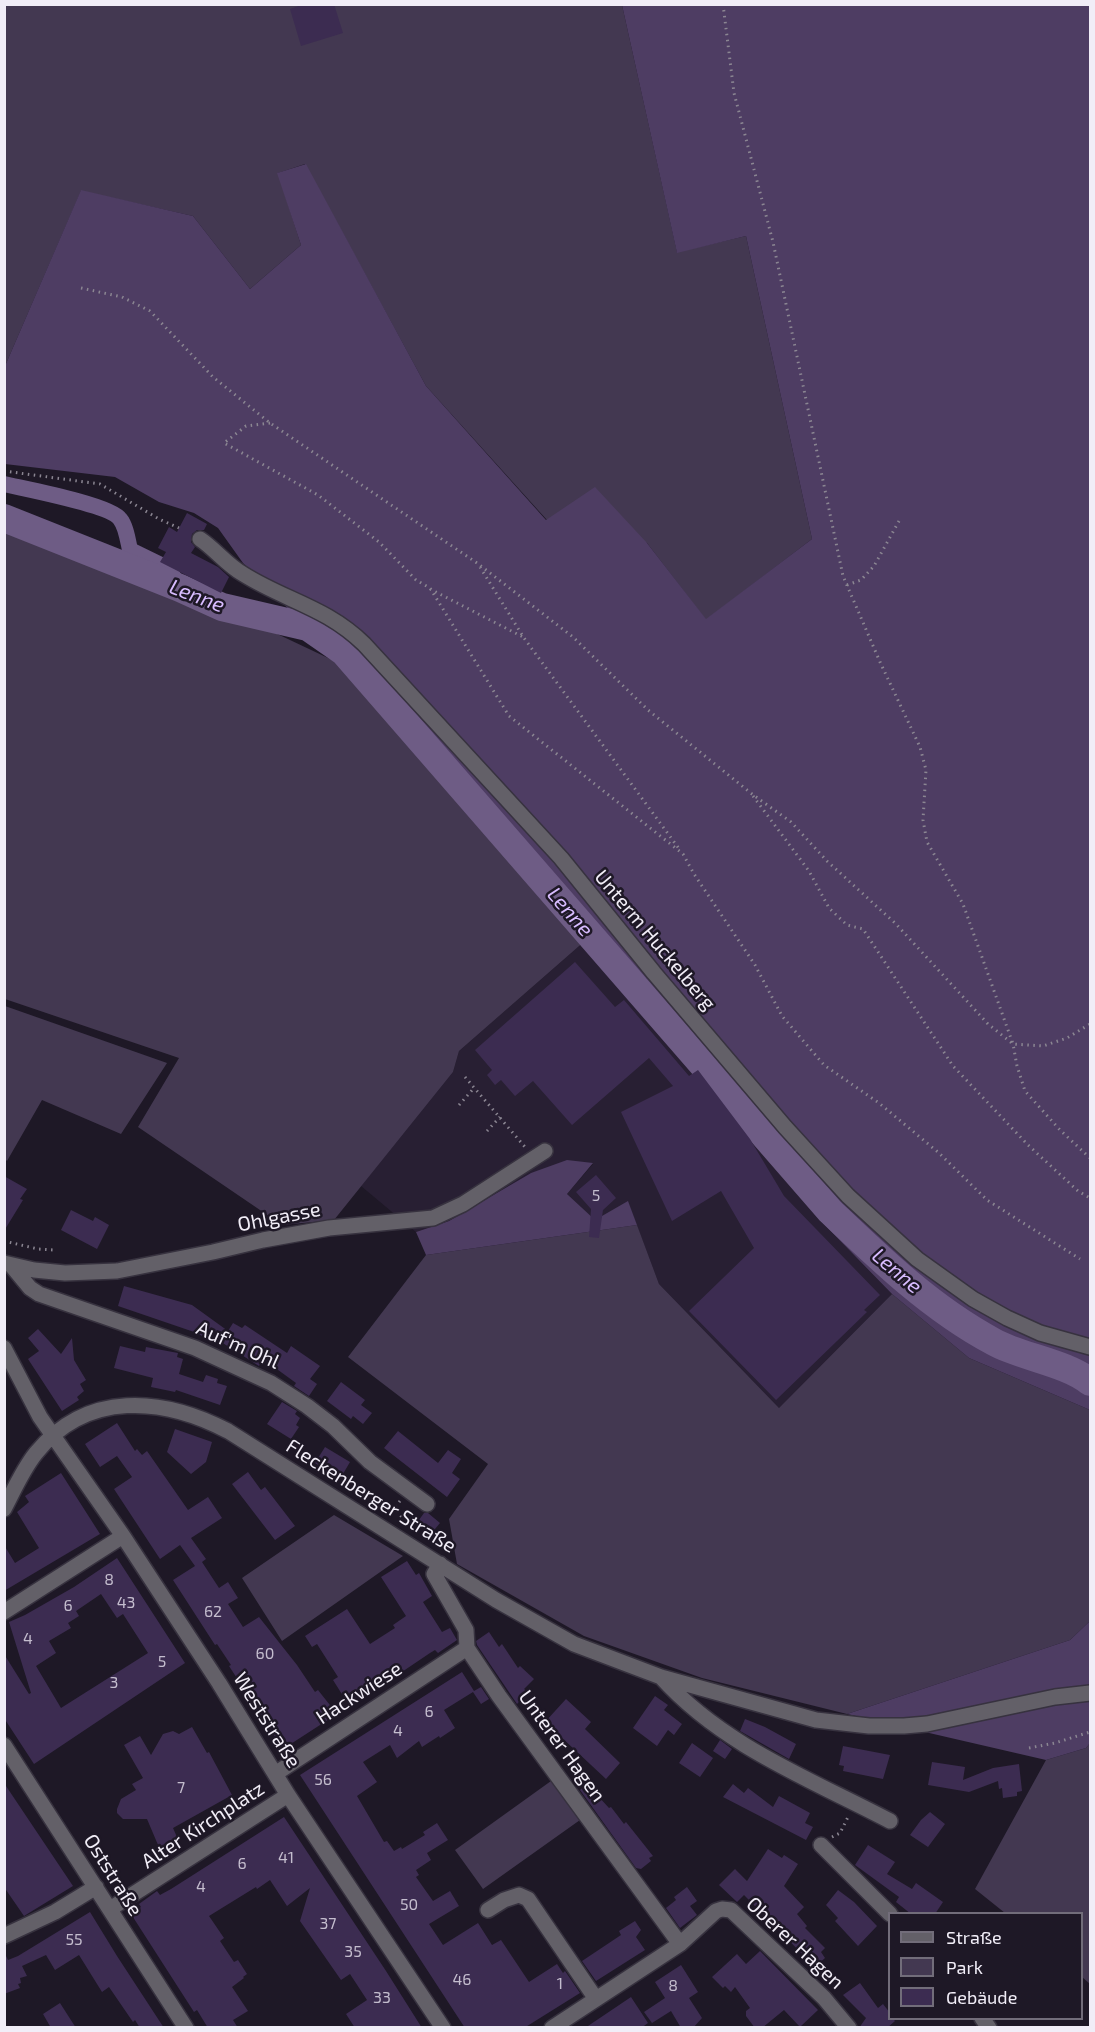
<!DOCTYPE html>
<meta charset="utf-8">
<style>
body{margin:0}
#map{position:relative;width:1095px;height:2032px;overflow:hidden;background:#1e1826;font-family:"Exo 2",sans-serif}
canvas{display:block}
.frame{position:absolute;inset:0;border:6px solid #f1edf7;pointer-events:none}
.legend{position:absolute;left:888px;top:1912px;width:195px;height:108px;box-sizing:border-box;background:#1e1826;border:2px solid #726d7a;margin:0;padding:8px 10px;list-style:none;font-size:18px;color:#f1edf7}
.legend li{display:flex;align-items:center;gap:12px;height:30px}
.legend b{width:30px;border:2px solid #726d7a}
</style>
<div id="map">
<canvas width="1095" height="2032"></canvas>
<div class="frame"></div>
<ul class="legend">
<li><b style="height:8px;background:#636068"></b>Straße</li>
<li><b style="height:16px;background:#433851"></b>Park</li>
<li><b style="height:16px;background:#3c2c51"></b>Gebäude</li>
</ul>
</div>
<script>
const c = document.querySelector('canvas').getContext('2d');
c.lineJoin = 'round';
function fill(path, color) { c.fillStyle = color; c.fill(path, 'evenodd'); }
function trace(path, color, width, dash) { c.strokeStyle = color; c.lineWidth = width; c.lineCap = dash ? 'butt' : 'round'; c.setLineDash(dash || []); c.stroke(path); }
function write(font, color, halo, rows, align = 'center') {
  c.font = font + ' "Exo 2",sans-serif'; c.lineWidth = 5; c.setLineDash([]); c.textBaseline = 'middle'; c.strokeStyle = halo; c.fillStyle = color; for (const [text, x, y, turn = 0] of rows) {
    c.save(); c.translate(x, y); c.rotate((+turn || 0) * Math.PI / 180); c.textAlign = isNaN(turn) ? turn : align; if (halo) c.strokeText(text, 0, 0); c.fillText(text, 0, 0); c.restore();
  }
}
const built = new Path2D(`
 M586,940L698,1067L818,1218L892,1294L779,1408L659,1284L628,1202L595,1221L567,1194L593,1164L531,1173L449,1221L416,1232L361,1186L453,1072L459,1051Z`);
const green = new Path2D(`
 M5,5H622L677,252L746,236L812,539L706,620L647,543L547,520L426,386L305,164L278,173L301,245L250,289L193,216L81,191L5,366Z
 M4,525L108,554L345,666L586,940L459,1051L453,1072L334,1220L282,1225L138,1127L179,1058L5,999Z
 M5,1006L167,1063L121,1134L42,1100L7,1161L5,1159Z
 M637,1225L659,1284L779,1408L892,1294L969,1358L1090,1410V1621L1070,1640L847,1714L702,1678L584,1636L457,1564L449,1519L488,1464L348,1357L426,1255Z
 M334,1515L403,1556L282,1641L242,1578Z
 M1090,1743V1984L1082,1977V1914L1005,1913L975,1889L1046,1760L1086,1748Z
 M551,1781L580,1820L483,1889L455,1850Z`);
const forest = new Path2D(`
 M622,5H1090V1410L969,1358L892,1294L818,1218L698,1067L345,666L243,563L218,528L194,513L159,502L115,477L5,464V366L81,190L193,216L250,289L301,245L277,173L306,164L426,386L546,520L595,487L647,543L706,619L812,539L746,236L677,253Z
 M567,1160L593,1163L567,1194L595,1220L628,1201L637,1225L426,1255L416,1232L449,1221L531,1173Z
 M1090,1621V1743L1086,1748L1046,1760L847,1714L1070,1640Z`);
const canal = new Path2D(`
 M4,484C25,489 111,505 120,519C126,526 128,541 130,550L169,569L180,588`);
const river = new Path2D(`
 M4,518L180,588L222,607L308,627L344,652L830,1211C880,1259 932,1309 994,1342C1021,1357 1067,1363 1090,1382`);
const building = new Path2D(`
 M304,4H334L343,33L301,46L290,9Z
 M187,513L207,524L204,530H197L192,534L191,542L195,547L191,553L218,567L229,577L221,593L160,562L166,552L158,548L169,527L177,532Z
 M575,962L615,1007L624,1000L689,1076L698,1070L750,1139L784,1196L880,1295L864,1310L867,1312L776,1400L689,1311L754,1248L721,1191L672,1221L621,1112L673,1086L649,1058L572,1125L533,1081L515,1096L501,1080L495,1085L487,1075L492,1070L475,1050Z
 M596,1175L616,1198L603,1210L599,1238L589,1237L591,1209L576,1192Z
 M4,1176L27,1189L20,1199L23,1200L4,1231Z
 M71,1210L93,1221L95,1217L109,1225L97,1249L61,1230Z
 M124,1286L192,1305L228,1331L233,1323L242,1328L245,1325L287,1353L291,1346L320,1366L310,1379L317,1384L309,1396L294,1386L296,1383L263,1359L259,1366L218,1340L215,1344L197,1333L118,1306Z
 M38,1329L61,1354L72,1338L74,1360L86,1380L80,1384L84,1391L77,1397L79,1400L62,1411L28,1359L39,1351L28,1338Z
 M120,1346L145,1352L146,1347L178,1353L177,1357L183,1359L179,1374L203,1382L206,1375L218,1379L217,1383L227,1386L220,1405L176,1390L175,1392L151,1387L153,1378L114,1368Z
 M341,1382L365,1400L361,1405L372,1413L363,1424L353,1416L351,1419L327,1401Z
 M282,1402L297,1411L295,1414L300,1418L296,1425L299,1427L291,1439L267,1424Z
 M117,1423L135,1451L137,1449L142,1455L147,1451L188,1510L208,1497L222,1518L191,1538L206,1559L202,1562L219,1588L228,1582L238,1598L228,1604L243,1627L259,1617L297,1665L315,1692L318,1690L337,1714L283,1749L229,1666L231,1665L217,1644L215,1645L173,1580L195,1566L180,1545L160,1559L114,1489L132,1477L117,1456L100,1467L85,1444Z
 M175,1429L212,1442L206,1462L191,1474L167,1452Z
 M398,1431L438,1463L448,1450L461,1459L452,1473L460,1479L447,1497L384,1448Z
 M325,1447L350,1462L340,1479L315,1463Z
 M248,1472L261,1490L265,1487L295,1526L275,1540L232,1484Z
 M61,1473L100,1534L4,1591V1545L15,1563L39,1548L17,1512L29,1502L25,1496Z
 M424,1513H428L440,1523L430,1535L416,1524Z
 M117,1558L185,1663L34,1764L4,1718V1654L29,1694L31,1693L9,1622L25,1615L74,1587ZM101,1594L117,1618L123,1614L148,1653L61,1708L36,1666L56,1653L49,1641L71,1628L68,1623L79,1616L76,1611Z
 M407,1561L416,1575L419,1573L432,1596L423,1602L442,1632L450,1628L457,1640L438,1653L435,1650L430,1653L350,1707L333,1680L338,1677L317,1644L312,1647L305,1636L347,1609L370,1644L395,1628L393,1625L406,1616L381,1577Z
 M489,1632L499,1647L502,1644L518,1668L520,1666L534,1679L524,1689L528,1692L517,1704L477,1645L476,1641Z
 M462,1672L474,1691L481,1687L489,1699L481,1704L473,1692L444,1710L455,1728L440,1738L439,1736L422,1747L419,1741L397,1758L390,1745L363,1762L377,1782L357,1796L384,1842L387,1841L394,1851L401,1847L402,1849L425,1835L423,1832L437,1823L448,1840L427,1853L431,1860L416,1870L419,1875L416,1877L433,1901L450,1891L459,1906L429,1924L443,1945L478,1923L492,1945L501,1940L529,1982L557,1964L563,1973L565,1971L580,1993L524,2028H465L300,1775Z
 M655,1696L668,1705L664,1710L682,1724L674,1735L668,1730L657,1746L633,1728Z
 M566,1699L591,1722L585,1729L620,1763L606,1779L545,1722Z
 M745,1719L765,1727L796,1744L789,1759L740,1731Z
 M192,1727L207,1753L209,1752L232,1795L173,1828L180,1844L161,1852L147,1819H123L117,1813V1809L121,1799L136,1790L132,1784L143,1778L124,1745L140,1736L151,1755L163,1734L173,1731L179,1734Z
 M720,1740L732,1749L725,1759L713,1751Z
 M692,1743L713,1758L700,1777L679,1763Z
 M843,1746L890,1755L883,1779L843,1771L844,1766L839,1765Z
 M932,1762L965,1767L963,1780L993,1768L1019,1764L1022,1791L1017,1792V1796L1003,1798L1002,1788L999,1789L998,1781L969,1792L928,1785Z
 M4,1783L73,1886L24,1916L4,1887Z
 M587,1784L609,1808L611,1807L624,1824L626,1822L653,1856L649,1858L651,1861L641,1869L636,1868L580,1790Z
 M733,1784L744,1793L748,1788L773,1807L779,1796L810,1813L805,1823L813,1827L806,1840L723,1797Z
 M930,1812L945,1824L928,1847L910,1835L921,1820Z
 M284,1817L386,1971L422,2028H355L346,2014L367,2000L350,1974L341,1980L300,1921L310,1888L287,1906L270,1880L257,1889L256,1887L209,1916L224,1938L220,1941L234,1962L238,1960L247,1974L243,1977L244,1978L232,1987L248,2011L233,2020L238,2028H208L197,2010L194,2012L131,1914L141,1907L139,1904L157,1891L160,1895L171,1889Z
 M868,1845L895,1862L887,1874L912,1889L916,1883L943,1902L935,1914H911L896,1902L899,1897L855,1865Z
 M768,1849L782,1858L784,1855L798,1864L784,1886L804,1907L797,1914L807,1926L805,1928L825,1948L821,1952L825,1958L815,1967L744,1895L737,1902L719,1885L735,1869L747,1881Z
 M687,1887L697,1901L690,1906L697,1915L680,1928L666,1908L676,1900L674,1897Z
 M838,1890L854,1902L877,1926L858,1946L835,1921L838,1918L826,1905Z
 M90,1912L117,1956L164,2028H140L135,2020L133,2022L109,1987L102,1992L79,1955L55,1970L46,1955L22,1966L27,1976L20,1978L21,1983L18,1984L20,1988L4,1994V1952L8,1960L18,1956Z
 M635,1921L641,1930L636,1937L645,1950L596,1981L582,1961L621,1935L619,1931Z
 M760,1951L818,2010L800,2027L784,2010L762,2028H755L746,2016V2011L750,2008L735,1987L731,1992L725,1986L723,1988L712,1977L737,1954L746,1964Z
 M681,1965L698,1992L689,1998L702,2018L693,2028H681L671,2011L652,2023L644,2012L665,1998L655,1982Z
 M860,1983L878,2008L883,2004L890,2013V2019H893L895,2021L887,2028H859L866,2018L843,1995Z
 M631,1997L648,2023L641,2028H585Z
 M60,2003L76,2028H51L43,2014Z`);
const path = new Path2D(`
 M723,4L734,93L773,242L843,576L880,662L920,747L926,770L923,820L927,842L963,904L1013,1044L1017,1066L1025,1091L1060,1130L1090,1158
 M81,288L122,297L150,311L213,377L270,423L477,563L573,637L648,710L752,794L791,822L827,861L896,924L988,1024L1013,1044L1043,1046L1067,1038L1090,1024
 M270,423L246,426L224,443L318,495L379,542L416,580L430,588L509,716L683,854L694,874L755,965L782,1016L824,1065L879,1103L939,1153L987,1200L1080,1259
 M4,471L100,484L159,519L179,528
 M480,567L524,638L680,850
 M847,585L861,580L874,566L899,521
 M430,589L523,637
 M753,796L809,871L829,908L847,925L863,929L953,1066L1028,1145L1078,1191L1090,1198
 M465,1077L525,1147
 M459,1105L474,1088
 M487,1131L500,1117
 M4,1241L38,1249L53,1250
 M400,1501L395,1507L407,1525
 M1029,1748L1055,1743L1090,1732
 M832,1837L840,1833L848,1817`);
const minor = new Path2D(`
 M200,539C215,549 227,565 243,574C286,601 326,607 364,644L561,858L654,973L785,1127L848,1196L917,1259L973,1299L1007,1318L1040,1333L1090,1347
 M4,1263L34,1270L65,1273L117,1271L213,1252L263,1240L329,1228L433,1218L463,1204L545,1151
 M11,1265L30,1288L39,1294L195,1348L271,1383L307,1406L333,1426L370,1462L427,1504
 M4,1348L40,1417L123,1536L219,1683L288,1795L443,2028
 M4,1509C14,1490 23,1469 36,1453C87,1390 163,1397 228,1431L496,1600L574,1644L661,1677L816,1720L869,1726H904L927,1724L1055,1697L1090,1693
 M440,1564L434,1574L466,1630L467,1648L499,1696L680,1944
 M4,1612L123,1536
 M661,1677C723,1746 810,1779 890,1821
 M4,1745L186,2028
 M275,1774L467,1648
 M821,1845L890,1914
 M110,1909L288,1795
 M488,1910L504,1900L519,1895L528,1899L596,1999
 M4,1936L55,1912L96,1887
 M982,2018L989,2028
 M552,2028L680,1944L716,1911L722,1909L731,1910L824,1998L849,2028`);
const numberNames = [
 ["5",596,1196],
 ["8",109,1580],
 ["43",126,1603],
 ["6",68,1606],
 ["62",213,1612],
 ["4",28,1639],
 ["60",265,1654],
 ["5",162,1662],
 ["3",114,1683],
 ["6",429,1712],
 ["4",398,1731],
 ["56",323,1780],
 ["7",181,1788],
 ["41",286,1858],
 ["6",242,1864],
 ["4",201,1887],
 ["50",409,1905],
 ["37",328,1924],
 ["55",74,1940],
 ["35",353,1952],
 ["46",462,1980],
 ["1",560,1984],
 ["8",673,1986],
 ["33",382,1998]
];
const streetNames = [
 ["Unterm Huckelberg",655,940,50],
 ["Ohlgasse",279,1217,-11],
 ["Auf'm Ohl",238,1345,24],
 ["Fleckenberger Straße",371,1496,32],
 ["Hackwiese",359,1693,-33],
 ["Weststraße",267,1720,58],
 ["Unterer Hagen",562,1746,54],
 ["Alter Kirchplatz",203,1825,-33],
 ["Oststraße",113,1875,58],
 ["Oberer Hagen",795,1943,43]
];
const waterNames = [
 ["Lenne",197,596,21],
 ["Lenne",570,912,49],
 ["Lenne",897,1271,40]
];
fill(built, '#281f33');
fill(green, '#433851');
fill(forest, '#4e3d63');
trace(canal, '#6e5c85', 16);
trace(river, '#6e5c85', 28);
fill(building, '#3c2c51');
trace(minor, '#37323f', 18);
trace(path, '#8b8692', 3, [1.5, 4.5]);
trace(minor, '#636068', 15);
write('16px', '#c4bdce', null, numberNames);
write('20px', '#f1edf7', '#1e1826', streetNames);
write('italic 21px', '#d8bcff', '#1e1826', waterNames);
</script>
